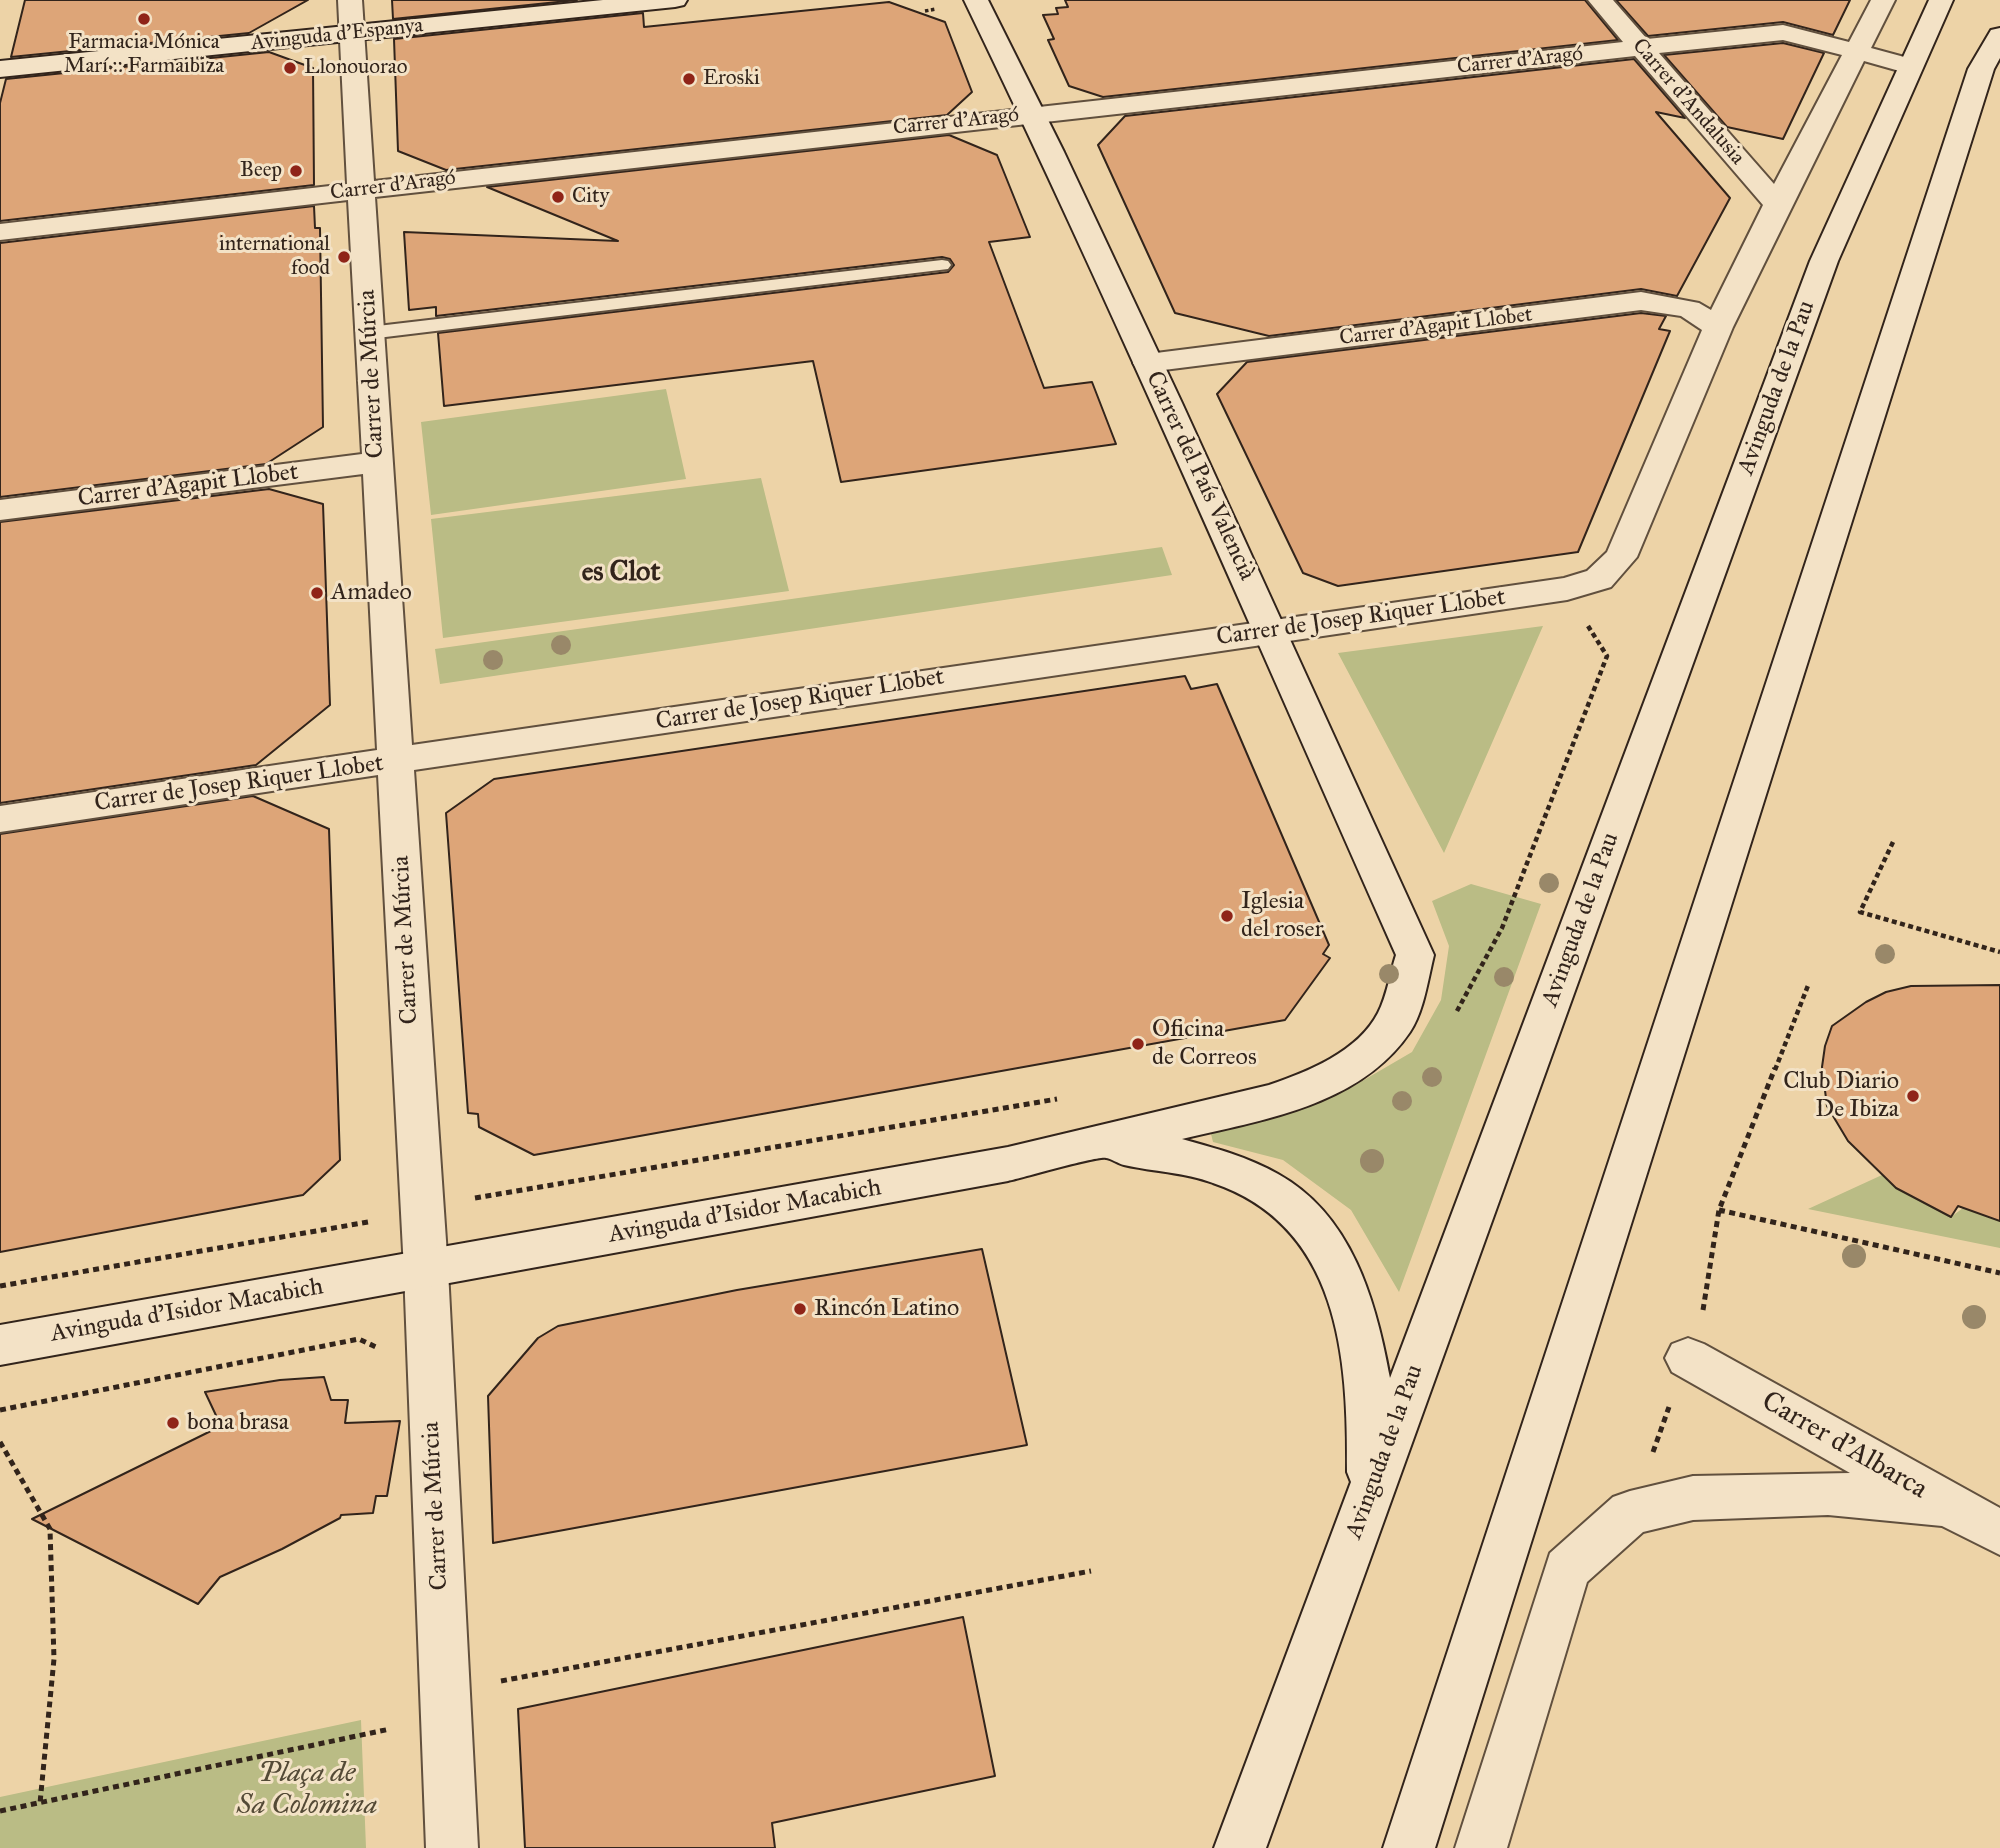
<!DOCTYPE html>
<meta charset="utf-8">
<style>
body{margin:0}
canvas{display:block;background:#edd3a7}
</style>
<canvas width="2000" height="1848"></canvas>
<script>
const c = document.querySelector('canvas').getContext('2d');
c.lineJoin = 'round';
function fill(path, color) { c.fillStyle = color; c.fill(path, 'evenodd'); }
function trace(path, color, width, dash) { c.strokeStyle = color; c.lineWidth = width; c.lineCap = dash ? 'butt' : 'round'; c.setLineDash(dash || []); c.stroke(path); }
function write(font, color, halo, rows, align = 'center') {
  c.font = font + ' "IM FELL Great Primer",serif'; c.lineWidth = 6; c.setLineDash([]); c.textBaseline = 'middle'; c.strokeStyle = halo; c.fillStyle = color; for (const [text, x, y, turn = 0] of rows) {
    c.save(); c.translate(x, y); c.rotate((+turn || 0) * Math.PI / 180); c.textAlign = isNaN(turn) ? turn : align; if (halo) c.strokeText(text, 0, 0); c.fillText(text, 0, 0); c.restore();
  }
}
const green = new Path2D(`
 M666,389L686,479L431,515L421,422Z
 M761,478L789,591L443,638L431,519Z
 M1162,547L1172,575L440,684L435,649Z
 M1543,626L1444,853L1338,653Z
 M1471,884L1541,904L1399,1292L1351,1210L1283,1160L1213,1142L1211,1134L1352,1087L1412,1052L1441,1000L1449,946L1432,901Z
 M1882,1175L1951,1217L1963,1208L2000,1219V1248L1808,1209Z
 M361,1720L366,1848H0V1797Z`);
const building = new Path2D(`
 M25,0H308L249,33L11,57Z
 M392,0H577L393,19Z
 M1065,0H1585L1618,40L1103,97L1069,86L1048,40L1054,39L1043,15L1058,14L1056,8L1068,7Z
 M1616,0H1850L1833,35L1783,22L1648,36Z
 M889,2L945,22L972,92L947,115L446,170L398,151L394,39L643,13L644,27Z
 M1783,43L1824,53L1783,139L1727,127L1664,55Z
 M269,52L313,68L314,185L0,221V103L6,79Z
 M1634,59L1685,118L1656,112L1730,198L1677,296L1641,289L1269,336L1175,313L1098,145L1125,116Z
 M949,135L997,155L1030,237L989,242L1044,388L1092,382L1116,444L841,482L813,361L444,406L438,333L948,272L954,265L950,259L942,257L436,316V307L409,310L404,232L618,241L487,187Z
 M314,206L315,228H320L323,427L266,464L0,497V243Z
 M1641,313L1666,316L1659,329L1670,331L1578,552L1338,586L1303,573L1217,394L1247,362Z
 M269,489L323,504L330,705L256,765L0,803V522Z
 M1185,676L1191,689L1217,684L1329,945L1323,954L1330,958L1285,1020L534,1155L479,1127L478,1114L468,1113L446,813L494,779Z
 M253,796L329,829L340,1160L303,1195L0,1252V834Z
 M2000,985V1221L1958,1206L1951,1217L1896,1188L1848,1141L1827,1106L1822,1067L1825,1046L1832,1026L1866,1002L1886,992L1911,986Z
 M982,1249L1027,1445L493,1543L488,1396L538,1338L558,1326L737,1290Z
 M324,1377L331,1400H348L345,1423L400,1421L387,1496H376L373,1513L341,1515L340,1518L282,1549L220,1577L198,1604L32,1519L221,1426L205,1392L280,1380Z
 M963,1617L995,1776L772,1823L775,1848H525L518,1709Z`);
const pathFar2 = new Path2D(`
 M925,11L936,9`);
const pathFar1 = new Path2D(`
 M1893,842L1860,912L2000,952
 M1457,1011L1502,928L1607,656L1588,626
 M1775,1070L1809,983`);
const path = new Path2D(`
 M475,1198L1057,1099
 M1719,1210L2000,1273
 M0,1286L368,1222
 M1703,1310L1719,1210L1775,1068
 M0,1410L359,1339L376,1347
 M0,1442L50,1529L54,1659L40,1803
 M1653,1452L1669,1407
 M501,1681L1091,1571
 M0,1811L390,1729`);
const lane = new Path2D(`
 M942,260L948,261L951,265L948,269L369,339L360,333L369,327Z`);
const street = new Path2D(`
 M338,0H362L374,181L1623,42L1588,0H1613L1647,39L1783,25L1849,42L1871,0H1895L1871,48L1919,61L1923,66L1919,71L1910,74L1864,61L1733,327L1637,557L1611,587L1567,600L414,770L448,1270L478,1848H426L404,1270L378,775L0,832V806L377,750L363,474L0,520V500L362,454L348,200L0,240V224L347,184ZM1783,40L1842,55L1774,184L1659,53ZM1635,56L1763,205L1711,310L1699,303L1641,292L1148,354L1137,357L1133,363L1137,369L1148,372L1641,310L1681,316L1702,330L1607,552L1587,571L1564,578L412,745L375,197Z
 M1688,1338L1704,1344L2000,1508V1555L1942,1526L1828,1515L1693,1520L1643,1532L1587,1582L1507,1848H1455L1550,1553L1613,1497L1630,1491L1693,1476L1850,1473L1672,1372L1665,1358L1672,1344Z`);
const secondary = new Path2D(`
 M603,0H687L684,5L675,7L0,77V61Z
 M964,0H988L1064,152L1182,403L1434,955C1428,979 1424,1011 1410,1032C1360,1106 1262,1120 1182,1139C1215,1148 1248,1157 1278,1174C1352,1215 1376,1301 1390,1378L1810,261L1929,0H1953L1838,261L1266,1848H1214L1351,1482L1347,1472C1348,1358 1340,1226 1213,1183C1184,1172 1154,1172 1124,1165C1119,1164 1110,1158 1106,1158C1096,1156 1023,1178 1008,1181L0,1365V1325L1008,1147L1269,1085C1307,1072 1358,1052 1378,1013C1387,996 1390,973 1396,955C1254,635 1116,314 964,0Z
 M2000,28V58L1994,69L1435,1848H1383L1968,69L1991,30Z`);
const trees = [
 [561,645,10],
 [493,660,10],
 [1549,883,10],
 [1885,954,10],
 [1389,974,10],
 [1504,977,10],
 [1432,1077,10],
 [1402,1101,10],
 [1372,1161,12],
 [1854,1256,12],
 [1974,1317,12]
];
const markers = [
 [144,19,7,"#8f2418"],
 [290,68,7,"#8f2418"],
 [689,79,7,"#8f2418"],
 [296,171,7,"#8f2418"],
 [558,197,7,"#8f2418"],
 [344,257,7,"#8f2418"],
 [317,593,7,"#8f2418"],
 [1227,916,7,"#8f2418"],
 [1138,1044,7,"#8f2418"],
 [1913,1096,7,"#8f2418"],
 [800,1309,7,"#8f2418"],
 [173,1423,7,"#8f2418"]
];
const farStreetnames = [
 ["Avinguda d'Espanya",337,35,-6],
 ["Carrer d'Aragó",1520,61,-6],
 ["Carrer d'Andalusia",1688,102,49],
 ["Carrer d'Aragó",956,122,-6],
 ["Carrer d'Aragó",393,186,-7],
 ["Carrer d'Agapit Llobet",1436,327,-7]
];
const farPoinames = [
 ["Farmacia Mónica",144,43,"center"],
 ["Marí :: Farmaibiza",144,67,"center"],
 ["Llonouorao",304,68],
 ["Eroski",703,79],
 ["Beep",282,171,"right"],
 ["City",572,197],
 ["international",330,245,"right"],
 ["food",330,269,"right"]
];
const streetNames = [
 ["Carrer de Múrcia",372,374,-93],
 ["Avinguda de la Pau",1777,388,-70],
 ["Carrer del País Valencià",1200,476,65],
 ["Carrer d'Agapit Llobet",188,486,-7],
 ["Carrer de Josep Riquer Llobet",1361,618,-8],
 ["Carrer de Josep Riquer Llobet",800,700,-9],
 ["Carrer de Josep Riquer Llobet",239,784,-8],
 ["Avinguda de la Pau",1581,920,-70],
 ["Carrer de Múrcia",406,940,-93],
 ["Avinguda d'Isidor Macabich",745,1212,-10],
 ["Avinguda d'Isidor Macabich",187,1311,-10],
 ["Avinguda de la Pau",1385,1452,-70],
 ["Carrer de Múrcia",436,1506,-93]
];
const poiNames = [
 ["Amadeo",331,593],
 ["Iglesia",1241,902],
 ["del roser",1241,930],
 ["Oficina",1152,1030],
 ["de Correos",1152,1058],
 ["Club Diario",1899,1082,"right"],
 ["De Ibiza",1899,1110,"right"],
 ["Rincón Latino",814,1309],
 ["bona brasa",187,1423]
];
const quarterNames = [
 ["es Clot",621,573]
];
const nearStreetnames = [
 ["Carrer d'Albarca",1844,1446,30]
];
const nearParknames = [
 ["Plaça de",307,1774],
 ["Sa Colomina",307,1806]
];
fill(green, '#babc85');
fill(building, '#dda578');
trace(building, '#32241b', 2);
trace(lane, '#61503e', 4);
trace(street, '#61503e', 4);
trace(secondary, '#32241b', 4);
trace(pathFar2, '#32241b', 3.5, [3.5, 2.5]);
trace(pathFar1, '#32241b', 4.5, [5, 3.5]);
trace(path, '#32241b', 5, [6, 4.5]);
fill(lane, '#f3e2c6');
fill(street, '#f3e2c6');
fill(secondary, '#f3e2c6');
c.fillStyle = '#998869';
for (const [x, y, r] of trees) { c.beginPath(); c.arc(x, y, r, 0, 2 * Math.PI); c.fill(); }
for (const [x, y, r, color] of markers) { const dot = new Path2D(); dot.arc(x, y, r, 0, 2 * Math.PI); c.fillStyle = color; c.fill(dot); trace(dot, '#f3e2c6', 2.5); }
write('21px', '#32241b', '#f3e2c6', farStreetnames);
write('21px', '#32241b', '#f3e2c6', farPoinames, 'left');
write('24px', '#32241b', '#f3e2c6', streetNames);
write('24px', '#32241b', '#f3e2c6', poiNames, 'left');
write('bold 28px', '#32241b', '#f3e2c6', quarterNames);
write('28px', '#32241b', '#f3e2c6', nearStreetnames);
write('italic 28px', '#544a36', '#f3e2c6', nearParknames);
</script>
